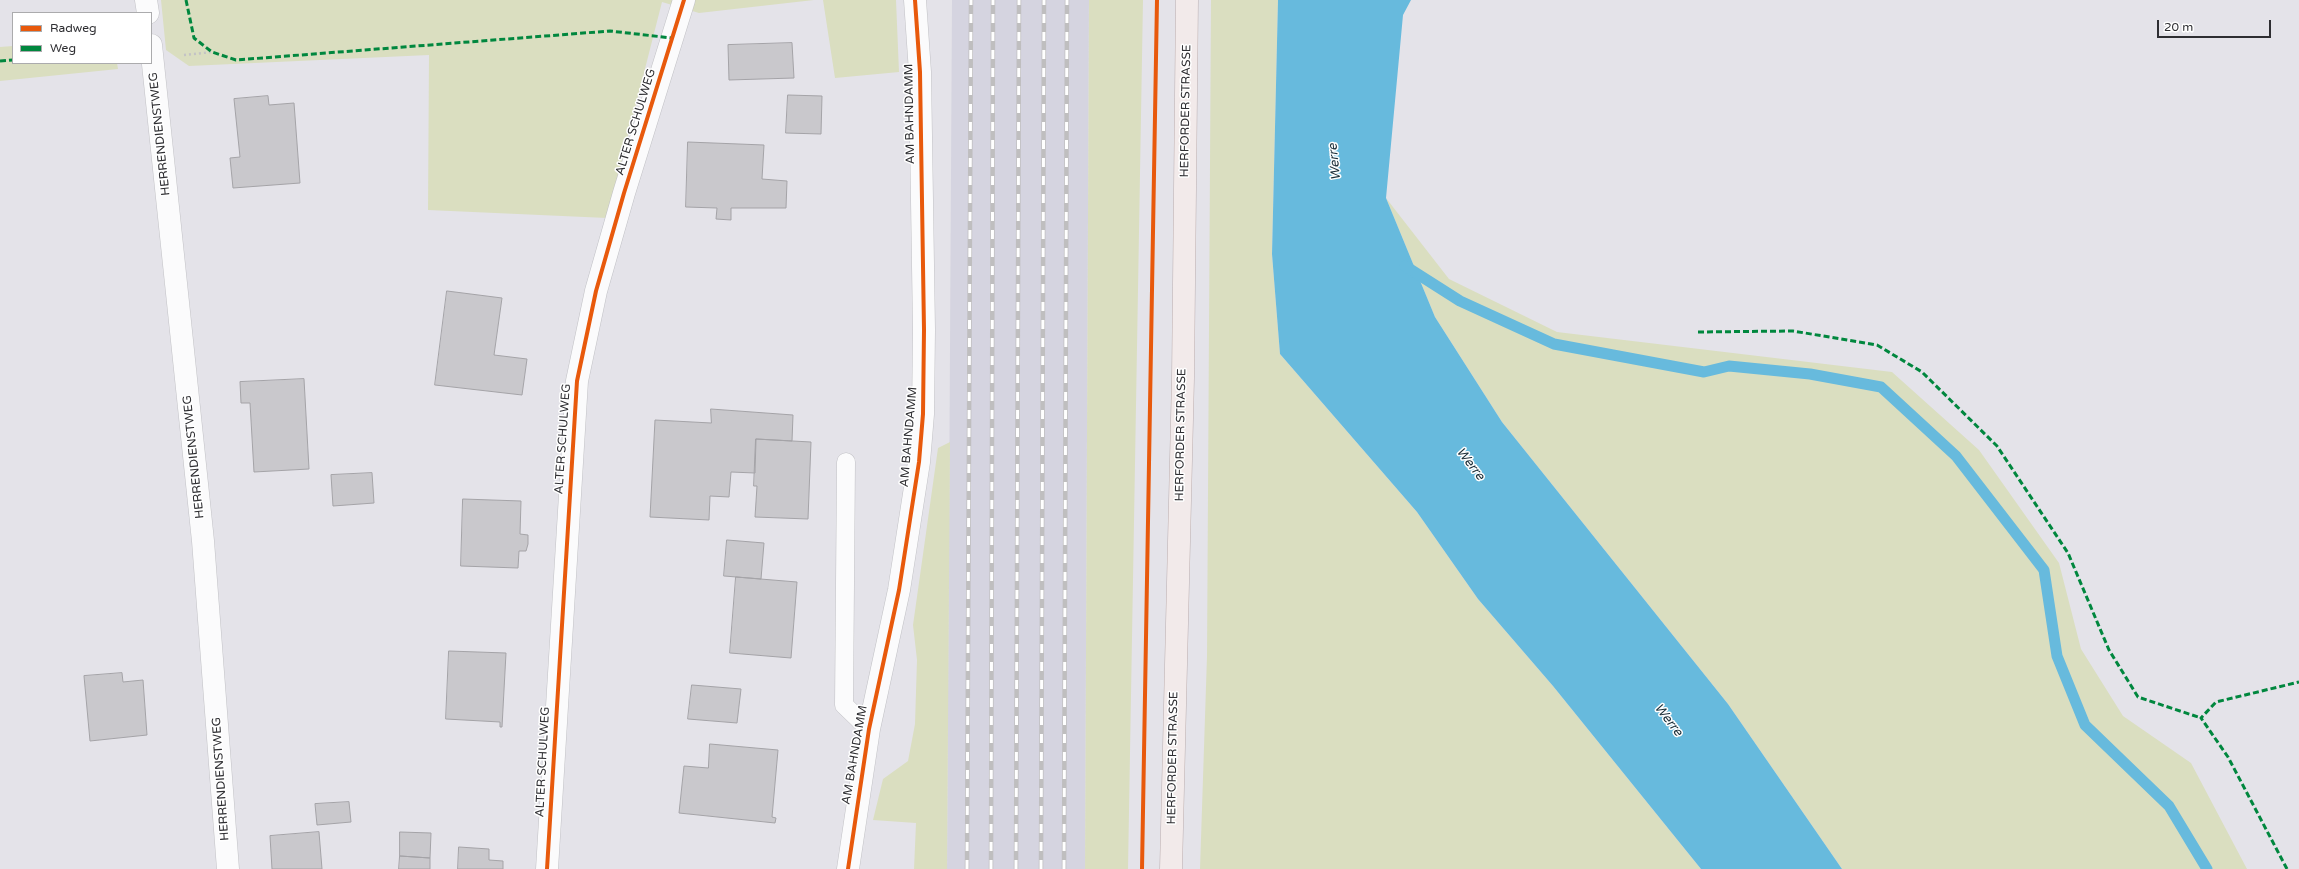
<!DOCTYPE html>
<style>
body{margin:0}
#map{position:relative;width:2299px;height:869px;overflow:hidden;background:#e4e3e9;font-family:"Varela Round",sans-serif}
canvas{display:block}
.legend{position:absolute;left:12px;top:12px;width:140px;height:52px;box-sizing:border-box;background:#fff;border:1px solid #ababad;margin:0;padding:5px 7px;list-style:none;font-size:12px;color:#2e2e32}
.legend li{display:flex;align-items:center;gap:8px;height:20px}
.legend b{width:20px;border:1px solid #ababad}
.scale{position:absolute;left:2157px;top:20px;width:114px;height:18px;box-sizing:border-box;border:2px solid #2e2e32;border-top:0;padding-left:5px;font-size:12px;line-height:14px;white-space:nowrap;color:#2e2e32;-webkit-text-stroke:3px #fff;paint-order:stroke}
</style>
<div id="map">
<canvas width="2299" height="869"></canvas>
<ul class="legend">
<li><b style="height:5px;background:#e8590c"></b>Radweg</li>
<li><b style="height:5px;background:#00873e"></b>Weg</li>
</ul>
<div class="scale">20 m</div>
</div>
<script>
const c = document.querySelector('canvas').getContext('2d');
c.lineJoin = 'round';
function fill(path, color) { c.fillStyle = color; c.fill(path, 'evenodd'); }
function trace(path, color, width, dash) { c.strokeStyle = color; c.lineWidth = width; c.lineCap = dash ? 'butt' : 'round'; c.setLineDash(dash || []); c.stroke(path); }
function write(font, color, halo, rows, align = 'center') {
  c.font = font + ' "Varela Round",sans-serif'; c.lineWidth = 3; c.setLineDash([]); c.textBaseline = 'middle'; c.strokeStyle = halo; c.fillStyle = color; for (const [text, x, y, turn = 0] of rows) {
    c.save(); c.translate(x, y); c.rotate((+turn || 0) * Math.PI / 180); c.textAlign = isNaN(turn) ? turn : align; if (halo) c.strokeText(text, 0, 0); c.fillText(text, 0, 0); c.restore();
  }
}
const built = new Path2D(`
 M952,0H1089L1085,869H947Z`);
const green = new Path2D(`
 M161,0H814L699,13L662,2L607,218L428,210L429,55L189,66L166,50Z
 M823,0H896L899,72L835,78Z
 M1089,0H1143L1128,869H1085Z
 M1211,0H1278L1272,254L1280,354L1417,512L1478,599L1553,686L1701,869H1200L1207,656Z
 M13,46V63H117L118,69L0,81V47Z
 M1386,198L1449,279L1557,332L1892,372L1979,450L2059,563L2081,649L2123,716L2191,763L2247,869H1842L1728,704L1502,422L1435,317Z
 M950,442L947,869H914L916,823L873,820L883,779L908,761L915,724L917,660L913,625L938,448Z`);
const water = new Path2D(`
 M1278,0H1411L1403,15L1386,198L1435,317L1502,422L1728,704L1842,869H1701L1553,686L1478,599L1417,512L1280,354L1272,254Z`);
const stream = new Path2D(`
 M1405,266L1460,301L1554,344L1704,372L1729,366L1810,374L1881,387L1956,456L2044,570L2057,656L2085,725L2169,806L2207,869`);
const building = new Path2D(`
 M792,43L794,78L729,80L728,45Z
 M788,95L822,96L821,134L786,133Z
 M268,96L269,105L294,103L300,183L233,188L230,158L240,157L234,99Z
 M688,142L764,145L762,179L787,181L786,208H731V220L716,219L717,208L686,207Z
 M447,291L502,298L494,355L527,359L522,395L435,385Z
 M304,379L309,469L254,472L250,403H241L240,382Z
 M711,409L793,415L792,441L756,439L755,473L731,472L729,497L710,496L709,520L650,517L655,420L711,423Z
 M756,439L811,442L808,519L755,517L757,486H754Z
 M372,473L374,503L333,506L331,475Z
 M463,499L521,501L520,534L528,535V544L526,551H519L518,568L461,566Z
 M727,540L764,543L761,579L724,576Z
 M736,577L797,582L791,658L730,653Z
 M449,651L506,653L502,727H500V722L446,719Z
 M122,673L123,682L143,680L147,735L90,741L84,676Z
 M692,685L741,689L737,723L688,719Z
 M710,744L778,750L772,817L776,818L775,823L679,813L684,766L708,768Z
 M349,802L351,822L317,825L315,804Z
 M319,832L322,869H272L270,836Z
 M400,832L431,833L430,858L400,856Z
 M459,847L489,849V860L503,861V869H458Z
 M400,856L430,858V869H399Z`);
const path = new Path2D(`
 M184,55L212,52`);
const lane = new Path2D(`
 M846,462L844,705L869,729`);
const street = new Path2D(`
 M146,0L148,13
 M151,45L203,541L228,869
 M547,869L577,381L596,291L624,193L684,0
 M848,869L869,729L899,590L919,462L923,414L924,330L920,72L915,0`);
const primary = new Path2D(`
 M1171,869L1183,378L1187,0`);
const rail = new Path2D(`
 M967,869L971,0
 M991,869L993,0
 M1016,869L1019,0
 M1041,869L1044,0
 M1064,869L1067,0`);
const quiet = new Path2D(`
 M186,0L194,38L212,52L236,60L610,31L672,38
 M0,61L13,60
 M1698,332L1793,331L1877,345L1922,372L1997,446L2068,553L2109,650L2138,697L2201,718
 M2287,869L2228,757L2201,718L2216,702L2299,682`);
const cycleway = new Path2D(`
 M547,869L577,381L596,291L624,193L684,0
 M848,869L869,729L899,590L919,462L923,414L924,330L920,72L915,0
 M1142,869L1157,0`);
const streetNames = [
 ["HERFORDER STRASSE",1186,111,-89],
 ["AM BAHNDAMM",910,114,-91],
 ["ALTER SCHULWEG",636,122,-73],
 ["HERRENDIENSTWEG",160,134,-96],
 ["HERFORDER STRASSE",1181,435,-89],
 ["AM BAHNDAMM",909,437,-85],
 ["ALTER SCHULWEG",563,439,-86],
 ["HERRENDIENSTWEG",194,457,-96],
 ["AM BAHNDAMM",855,755,-80],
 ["HERFORDER STRASSE",1173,758,-89],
 ["ALTER SCHULWEG",543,762,-87],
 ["HERRENDIENSTWEG",221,779,-94]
];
const waterNames = [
 ["Werre",1335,162,-96],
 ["Werre",1470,464,52],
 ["Werre",1668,720,52]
];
fill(built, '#d5d4e0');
fill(green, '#dadec0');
fill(water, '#67badd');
trace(stream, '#67badd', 11);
fill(building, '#c9c8cc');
trace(building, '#a4a3a7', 1);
trace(lane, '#c1c1c5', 19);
trace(street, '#c1c1c5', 23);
trace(primary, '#bbaeaf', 23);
trace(path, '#c3c3c5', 2.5, [2, 3]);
trace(lane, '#fbfbfc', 18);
trace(street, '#fbfbfc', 22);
trace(primary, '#f2eaea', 22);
trace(rail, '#bfbebf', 4.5);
trace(rail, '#fff', 3, [9]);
trace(quiet, '#00873e', 3, [6, 3]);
trace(cycleway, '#e8590c', 4);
write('12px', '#2e2e32', '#fff', streetNames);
write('italic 13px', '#1b2e38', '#fff', waterNames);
</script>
